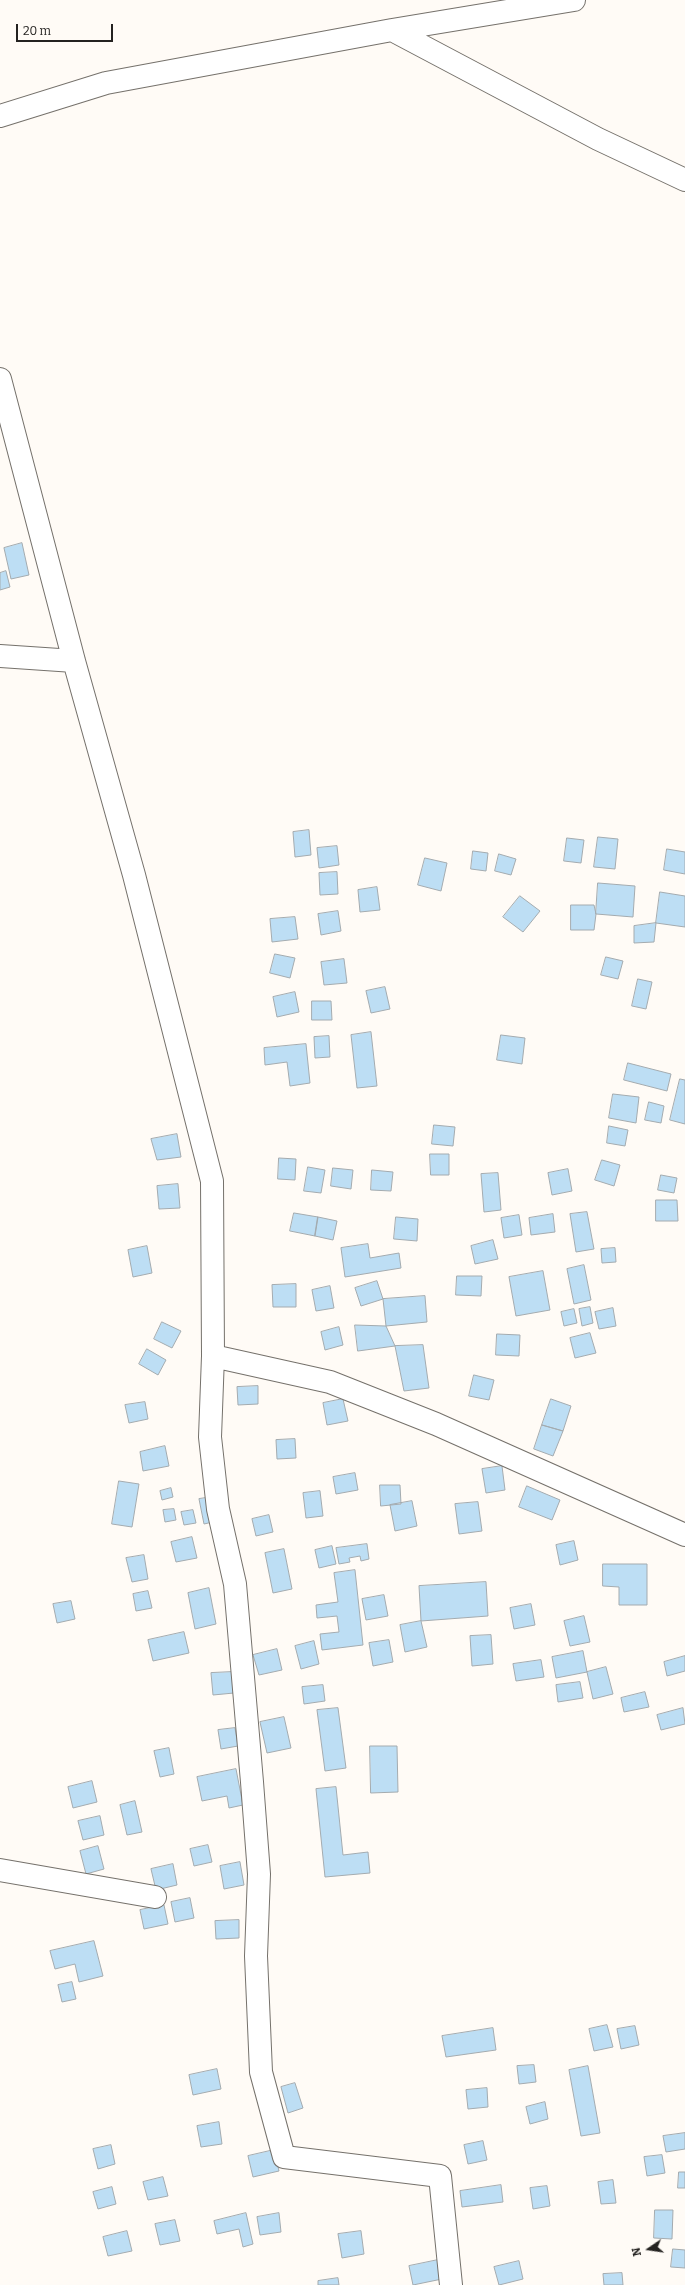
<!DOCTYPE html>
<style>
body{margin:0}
#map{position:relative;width:685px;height:2285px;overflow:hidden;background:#fffbf6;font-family:Bitter,serif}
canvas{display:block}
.north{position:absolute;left:629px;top:2229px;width:40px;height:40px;-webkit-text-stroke:3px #fffbf6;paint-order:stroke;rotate:257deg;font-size:11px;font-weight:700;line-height:16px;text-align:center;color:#242220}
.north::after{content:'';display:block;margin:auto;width:14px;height:18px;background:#242220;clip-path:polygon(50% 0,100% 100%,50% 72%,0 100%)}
.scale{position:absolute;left:16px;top:24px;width:97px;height:18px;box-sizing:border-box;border:2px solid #242220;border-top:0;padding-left:5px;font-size:12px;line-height:14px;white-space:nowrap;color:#242220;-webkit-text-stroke:3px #fffbf6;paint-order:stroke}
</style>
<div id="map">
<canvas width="685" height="2285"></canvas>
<div class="north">N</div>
<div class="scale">20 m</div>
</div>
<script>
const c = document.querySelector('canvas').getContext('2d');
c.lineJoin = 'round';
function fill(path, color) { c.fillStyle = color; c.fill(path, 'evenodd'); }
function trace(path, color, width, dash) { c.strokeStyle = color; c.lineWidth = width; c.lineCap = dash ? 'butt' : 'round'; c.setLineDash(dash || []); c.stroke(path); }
const building = new Path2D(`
 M22,543L29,575L11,579L4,548Z
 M6,571L10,587L0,590V573Z
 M309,830L311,855L295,857L293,832Z
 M598,837L618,839L615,869L594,867Z
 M567,838L584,840L581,863L564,861Z
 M337,846L339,865L319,868L317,848Z
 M667,849L685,852V874L664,870Z
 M473,851L488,853L486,871L471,869Z
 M499,854L516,859L511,875L495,871Z
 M425,858L447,863L441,891L418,885Z
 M337,872L338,894L320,895L319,873Z
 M598,883L635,886L633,917L596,914Z
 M377,887L380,910L360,912L358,890Z
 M660,892L685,896V927L656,923Z
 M520,896L540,911L523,932L503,917Z
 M571,905H594L596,914L594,930H571Z
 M338,911L341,931L321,935L318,914Z
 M295,917L298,939L272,942L270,919Z
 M656,923L654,942L634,943V926Z
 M275,954L295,958L290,978L270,973Z
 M606,957L623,961L618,979L601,975Z
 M344,959L347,983L324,985L321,962Z
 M638,979L652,982L646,1009L632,1006Z
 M385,987L390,1009L371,1013L366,991Z
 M295,992L299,1012L277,1017L273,997Z
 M312,1001H331L332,1020H312Z
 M371,1032L377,1086L357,1088L351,1035Z
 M501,1035L525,1038L522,1064L497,1060Z
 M329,1036L330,1057L315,1058L314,1037Z
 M306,1044L310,1083L290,1086L287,1062L265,1065L264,1048Z
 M628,1063L671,1074L667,1091L624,1080Z
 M680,1079L685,1080V1124L670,1120Z
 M613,1094L639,1097L636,1123L609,1118Z
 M649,1102L664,1106L661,1123L645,1120Z
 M434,1125L455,1127L453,1146L432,1144Z
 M609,1126L628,1130L625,1146L607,1143Z
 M177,1134L181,1157L157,1160L151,1139Z
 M430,1154H449V1175H431Z
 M279,1158L296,1159L295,1180L278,1179Z
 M602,1160L620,1165L614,1186L595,1180Z
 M308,1167L325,1170L321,1193L304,1191Z
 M333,1168L353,1170L351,1189L331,1186Z
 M568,1169L572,1191L552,1195L548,1173Z
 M372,1170L393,1172L391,1191L371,1190Z
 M498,1173L501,1210L484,1212L481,1174Z
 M661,1175L677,1178L674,1193L658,1190Z
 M178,1184L180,1208L159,1209L157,1186Z
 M656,1200H677L678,1221H656Z
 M587,1212L594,1249L576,1252L570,1214Z
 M294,1213L318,1217L315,1236L290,1231Z
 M553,1214L555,1232L531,1235L529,1218Z
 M519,1215L522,1235L504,1238L501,1218Z
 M318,1217L337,1221L333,1240L315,1236Z
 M396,1217L418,1219L417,1241L394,1239Z
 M493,1240L498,1259L475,1264L471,1246Z
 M368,1244L370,1258L399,1253L401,1268L345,1277L341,1248Z
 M147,1246L152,1273L133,1277L128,1250Z
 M615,1248L616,1262L602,1263L601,1249Z
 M584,1265L591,1300L574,1304L567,1269Z
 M543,1271L550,1310L516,1316L509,1277Z
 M457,1276H482L481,1296L456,1295Z
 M377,1281L383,1299L361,1306L355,1288Z
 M296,1284V1307H273L272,1285Z
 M330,1286L334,1308L316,1311L312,1290Z
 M425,1296L427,1322L386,1326L383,1299Z
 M590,1307L593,1323L582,1326L579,1309Z
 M613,1308L616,1326L599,1329L595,1312Z
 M574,1309L577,1323L564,1326L561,1312Z
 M162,1322L181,1331L172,1348L154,1339Z
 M355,1325L386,1326L395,1346L358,1351Z
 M339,1327L343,1345L325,1350L321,1332Z
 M590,1333L596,1353L575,1358L570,1338Z
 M497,1334L520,1335L519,1356L496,1355Z
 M423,1345L429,1388L404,1391L395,1346Z
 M147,1349L166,1360L158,1375L139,1364Z
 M474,1375L494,1380L489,1400L469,1396Z
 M258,1386V1404L238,1405L237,1387Z
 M343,1399L348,1421L327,1425L323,1403Z
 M551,1399L571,1406L563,1431L542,1425Z
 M145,1402L148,1419L129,1423L125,1405Z
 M542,1425L563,1431L553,1456L534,1449Z
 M295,1439L296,1458L277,1459L276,1440Z
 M165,1446L169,1466L143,1471L140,1452Z
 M502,1466L505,1490L486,1493L482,1469Z
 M355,1473L358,1490L336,1494L333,1477Z
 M119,1481L139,1484L132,1527L112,1524Z
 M380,1485H400L401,1504L381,1506Z
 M527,1486L560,1500L552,1520L519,1507Z
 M171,1488L173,1497L162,1500L160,1491Z
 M320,1491L323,1516L306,1518L303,1493Z
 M212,1497L217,1521L204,1524L199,1499Z
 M412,1501L417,1526L395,1531L390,1505Z
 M478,1502L482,1531L459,1534L455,1504Z
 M174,1509L176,1520L165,1522L163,1510Z
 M193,1510L196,1523L184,1525L181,1512Z
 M269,1515L273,1532L256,1536L252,1519Z
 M192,1537L197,1558L176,1562L171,1542Z
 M574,1541L578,1560L560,1565L556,1545Z
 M367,1544L369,1559L361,1561L360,1556L349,1558L350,1562L339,1564L336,1548Z
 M332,1546L336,1564L319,1568L315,1550Z
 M284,1549L292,1589L273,1593L265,1553Z
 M144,1555L148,1579L132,1582L126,1558Z
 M603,1564H647V1605H619V1587L603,1586Z
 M355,1570L363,1645L322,1650L320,1634L339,1632L337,1616L317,1618L316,1605L338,1602L334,1573Z
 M486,1582L488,1616L421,1621L419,1586Z
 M209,1588L216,1624L195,1629L188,1593Z
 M148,1591L152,1608L136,1611L133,1594Z
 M384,1595L388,1616L366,1620L362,1599Z
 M71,1601L75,1619L57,1623L53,1604Z
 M531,1604L535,1625L514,1629L510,1608Z
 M584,1616L590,1642L570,1646L564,1621Z
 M421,1621L427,1647L405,1652L400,1625Z
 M184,1632L189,1653L153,1661L148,1640Z
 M491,1635L493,1664L472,1666L470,1636Z
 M389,1640L393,1662L373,1666L369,1643Z
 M314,1641L319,1664L301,1669L295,1646Z
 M277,1649L282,1670L259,1675L253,1655Z
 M583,1651L587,1672L556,1678L552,1657Z
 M685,1656V1671L667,1676L664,1662Z
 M541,1660L544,1677L516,1681L513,1664Z
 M606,1667L613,1694L593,1699L587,1672Z
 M232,1672L234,1693L213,1695L211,1673Z
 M580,1682L583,1698L558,1702L556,1685Z
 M323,1685L325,1701L304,1704L302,1687Z
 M645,1692L649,1707L624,1712L621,1698Z
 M338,1708L346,1768L325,1771L317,1710Z
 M683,1708L685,1724L661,1730L657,1715Z
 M284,1717L291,1748L267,1753L260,1722Z
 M235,1728L238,1746L221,1749L218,1730Z
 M370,1746H397L398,1792L371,1793Z
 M169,1748L174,1774L160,1777L154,1751Z
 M236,1769L243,1805L229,1808L227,1796L202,1801L197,1777Z
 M92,1781L97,1802L73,1808L68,1787Z
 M336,1787L343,1855L368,1852L370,1873L325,1877L316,1789Z
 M135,1801L142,1832L127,1835L120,1805Z
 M100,1816L104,1835L83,1840L78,1821Z
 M208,1845L212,1862L194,1866L190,1849Z
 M98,1846L104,1869L86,1874L80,1851Z
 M240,1862L244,1885L224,1889L220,1866Z
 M173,1864L177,1885L156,1890L151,1869Z
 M190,1898L194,1918L175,1922L171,1902Z
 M164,1905L168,1924L144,1929L140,1910Z
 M239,1920V1938L216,1939L215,1921Z
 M94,1941L103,1976L79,1982L75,1964L55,1969L50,1951Z
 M72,1982L76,1999L62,2002L58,1985Z
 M607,2025L613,2047L594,2051L589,2029Z
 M635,2026L639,2045L621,2049L617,2029Z
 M493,2028L496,2050L446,2057L442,2036Z
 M534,2065L536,2082L519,2084L517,2066Z
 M588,2066L600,2133L581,2136L569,2070Z
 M217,2069L221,2089L193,2095L189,2075Z
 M295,2083L303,2108L288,2113L281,2087Z
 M487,2088L488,2107L468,2109L466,2090Z
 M545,2102L548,2119L530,2124L526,2107Z
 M219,2122L222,2144L201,2147L197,2126Z
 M685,2133V2149L666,2152L663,2136Z
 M483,2141L487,2160L468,2164L464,2145Z
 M111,2145L115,2164L98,2169L93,2149Z
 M274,2150L279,2171L253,2177L248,2156Z
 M662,2155L665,2173L647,2176L644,2157Z
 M679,2172H685V2188H678Z
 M163,2177L168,2196L148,2200L143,2182Z
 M613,2180L616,2203L601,2204L598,2182Z
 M501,2185L503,2202L462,2207L460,2191Z
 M547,2186L550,2206L533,2209L530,2188Z
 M112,2187L116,2204L98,2209L93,2192Z
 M655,2210H673L672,2239L654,2238Z
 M246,2213L253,2244L243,2247L239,2229L217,2234L214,2221Z
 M279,2213L281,2232L260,2235L257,2217Z
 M175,2220L180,2241L160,2245L155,2224Z
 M127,2231L132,2251L108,2256L103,2237Z
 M361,2231L364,2254L342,2258L338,2234Z
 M673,2249L685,2250V2268L671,2267Z
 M438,2260L442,2279L413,2285L409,2266Z
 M519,2261L523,2279L499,2285L494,2267Z
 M622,2273L623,2285H604L603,2274Z
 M338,2278L339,2285H318V2281Z`);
const minor = new Path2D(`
 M392,30L574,0
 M0,116L106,83L392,30L598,139L685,180
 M0,379L74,661L134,875L212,1181L213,1356L210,1437L218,1509L235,1584L252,1782L259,1874L256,1956L261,2072L284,2157L440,2176L451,2285
 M0,656L74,661
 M213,1356L330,1382L436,1424L685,1535
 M0,1870L155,1897`);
fill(building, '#bddef4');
trace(building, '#a4abaf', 1);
trace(minor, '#75716b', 24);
trace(minor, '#fff', 22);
</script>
